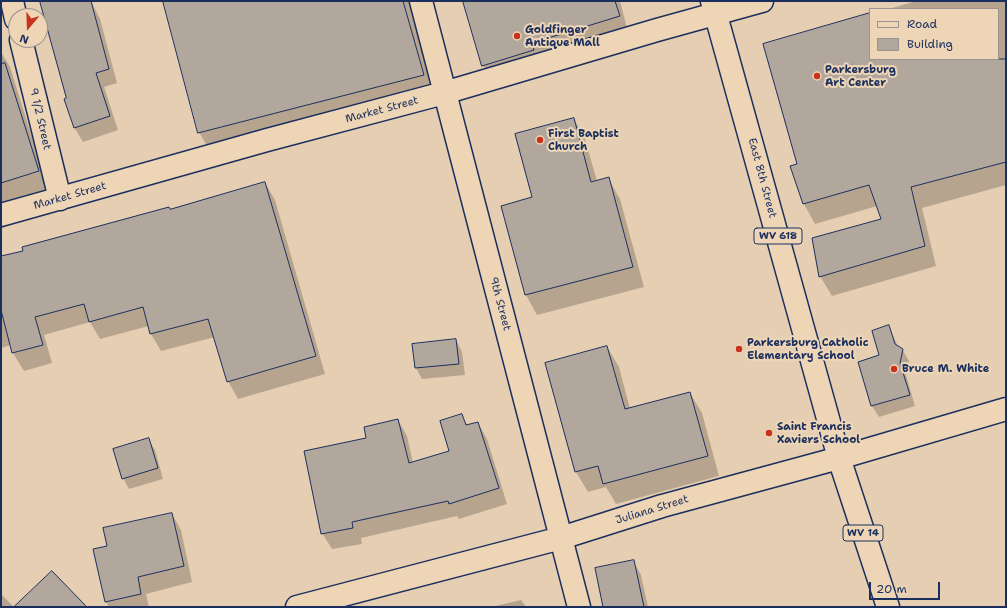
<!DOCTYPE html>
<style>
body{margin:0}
#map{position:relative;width:1007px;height:608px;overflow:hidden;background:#e5ceb2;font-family:"Shantell Sans",sans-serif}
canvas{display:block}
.frame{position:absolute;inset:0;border:2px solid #1b2f5e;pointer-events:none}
.legend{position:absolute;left:869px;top:8px;width:130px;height:52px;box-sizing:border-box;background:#edd5b6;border:1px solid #999393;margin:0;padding:5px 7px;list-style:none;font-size:12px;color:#1b2f5e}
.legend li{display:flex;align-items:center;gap:8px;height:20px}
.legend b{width:20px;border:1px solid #999393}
.north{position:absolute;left:8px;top:8px;width:40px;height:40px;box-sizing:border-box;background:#edd5b6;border:1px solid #999393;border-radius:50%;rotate:199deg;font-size:11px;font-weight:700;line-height:16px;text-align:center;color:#1b2f5e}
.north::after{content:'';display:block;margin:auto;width:14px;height:18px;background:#c8321e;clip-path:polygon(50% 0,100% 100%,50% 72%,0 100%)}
.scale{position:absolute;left:869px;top:582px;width:71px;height:18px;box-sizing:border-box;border:2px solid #1b2f5e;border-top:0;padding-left:5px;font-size:12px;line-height:14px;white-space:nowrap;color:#1b2f5e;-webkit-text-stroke:3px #edd5b6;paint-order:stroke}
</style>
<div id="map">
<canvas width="1007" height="608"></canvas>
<div class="frame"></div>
<ul class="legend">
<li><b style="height:5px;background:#edd5b6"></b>Road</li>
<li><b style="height:11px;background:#b2a79d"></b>Building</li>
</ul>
<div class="north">N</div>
<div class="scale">20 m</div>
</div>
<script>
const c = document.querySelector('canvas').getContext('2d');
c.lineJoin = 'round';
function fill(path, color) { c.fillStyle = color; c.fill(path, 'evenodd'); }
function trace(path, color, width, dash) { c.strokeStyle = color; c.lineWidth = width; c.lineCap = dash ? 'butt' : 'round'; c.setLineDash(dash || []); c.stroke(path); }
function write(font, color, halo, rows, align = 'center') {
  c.font = font + ' "Shantell Sans",sans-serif'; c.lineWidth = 4; c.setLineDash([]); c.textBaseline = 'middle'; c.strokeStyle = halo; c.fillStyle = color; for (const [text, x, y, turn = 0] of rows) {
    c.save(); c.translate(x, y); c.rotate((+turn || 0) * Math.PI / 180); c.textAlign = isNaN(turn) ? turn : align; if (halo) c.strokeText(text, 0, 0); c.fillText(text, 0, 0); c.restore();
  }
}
const shadow = new Path2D(`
 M41,1H91L100,19L117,83L104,87L118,130L83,142L74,127Z
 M164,1H409L435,95L211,153L199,132Z
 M464,1H620L628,32L492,81L483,65Z
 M916,1H1006V185L922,208L936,266L832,296L820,276L882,220L877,206L815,224L804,204L792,166L798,165L870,14V59H998V9H889Z
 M1,52L10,67L48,189L1,203Z
 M574,119L585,139L597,181L608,178L620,199L644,287L537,315L526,295L502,206L533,198Z
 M265,183L275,200L325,374L238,399L228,381L215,337L161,351L151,334L149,326L100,339L90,322L44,335L52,363L24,371L13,353L11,345L1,348V257Z
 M889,326L898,347L902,349L909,361L906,375L915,406L879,417L872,406L881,356Z
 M456,340L462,352L465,375L422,379L416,368L413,345Z
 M607,347L619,367L630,409L690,393L702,413L719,476L616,504L606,487L588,492L576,472L546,364Z
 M462,416L468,426L478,423L487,439L507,504L459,519L457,516L361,538L362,544L332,549L322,533L368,439L398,420L407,436L413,463L450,451Z
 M148,439L155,450L163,479L129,489L123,478Z
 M172,514L181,530L192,582L146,594L149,607H109L106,602L94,550L108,547Z
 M633,561L641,575L648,607H604Z
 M1,594L14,607H1Z
 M521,600L526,607H491Z`);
const building = new Path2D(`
 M40,1H91L109,69L96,73L110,116L74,128L64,99L66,98Z
 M163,1H403L424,75L198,133Z
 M463,1H615L620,16L532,43L534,50L482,66Z
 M870,13V59H1006V162L911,187L925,246L819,277L812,238L881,219L869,185L803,204L790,166L797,164L763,44Z
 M5,63L39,171L1,183V64Z
 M574,118L591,182L609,177L633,267L525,295L501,206L532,197L515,134Z
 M265,182L316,356L227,382L208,319L150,334L143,307L89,322L84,304L35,317L43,345L12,353L1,310V256L23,251L22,247L169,207L170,209Z
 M889,325L895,344L903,349L900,363L910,395L871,406L858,362L879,355L872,331Z
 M456,339L459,364L415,368L412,344Z
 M607,346L625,409L690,392L708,456L603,484L598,466L575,472L545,363Z
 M462,414L466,425L478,422L499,488L449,504L448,501L352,522L353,528L321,534L304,451L366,438L364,427L398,419L409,463L449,451L440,421Z
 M149,438L158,468L122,479L113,449Z
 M172,513L184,566L138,577L141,594L105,602L93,549L107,546L103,528Z
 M634,560L644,607H603L595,568Z
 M52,571L87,607H14Z`);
const minor = new Path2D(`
 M12,1L16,19
 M421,1L579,607
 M21,40L60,199
 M1,215L267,140L444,93L657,30L762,1
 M297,607L561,538L662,506L839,458`);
const major = new Path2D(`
 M712,1L839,458L888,607
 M839,458L1006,409`);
const markers = [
 [517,36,4,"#c8321e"],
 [817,76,4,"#c8321e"],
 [540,140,4,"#c8321e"],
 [739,349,4,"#c8321e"],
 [894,369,4,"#c8321e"],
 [769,433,4,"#c8321e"]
];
const shields = [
 [778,236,48],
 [863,533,40]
];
const shieldNames = [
 ["WV 618",778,236],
 ["WV 14",863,533]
];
const poiNames = [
 ["Goldfinger",525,30],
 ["Antique Mall",525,43],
 ["Parkersburg",825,70],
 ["Art Center",825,83],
 ["First Baptist",548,134],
 ["Church",548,147],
 ["Parkersburg Catholic",747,343],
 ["Elementary School",747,356],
 ["Bruce M. White",902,369],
 ["Saint Francis",777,427],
 ["Xaviers School",777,440]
];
const streetNames = [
 ["Market Street",382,110,-15],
 ["9 1/2 Street",40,119,77],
 ["East 8th Street",762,178,75],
 ["Market Street",70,196,-16],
 ["9th Street",500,304,75],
 ["Juliana Street",652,510,-17]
];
fill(shadow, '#0003');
fill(building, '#b2a79d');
trace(building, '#1b2f5e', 1);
trace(minor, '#1b2f5e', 25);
trace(major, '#1b2f5e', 25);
trace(minor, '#edd5b6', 22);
trace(major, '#edd5b6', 22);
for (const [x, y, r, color] of markers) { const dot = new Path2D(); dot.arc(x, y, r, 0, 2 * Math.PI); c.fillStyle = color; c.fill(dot); trace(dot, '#edd5b6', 1.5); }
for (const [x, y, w] of shields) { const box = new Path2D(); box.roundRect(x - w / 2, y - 8, w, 16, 3); c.fillStyle = '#edd5b6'; c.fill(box); trace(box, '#1b2f5e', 1); }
write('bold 10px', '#1b2f5e', null, shieldNames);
write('bold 11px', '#1b2f5e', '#edd5b6', poiNames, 'left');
write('11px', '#1b2f5e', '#edd5b6', streetNames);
</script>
